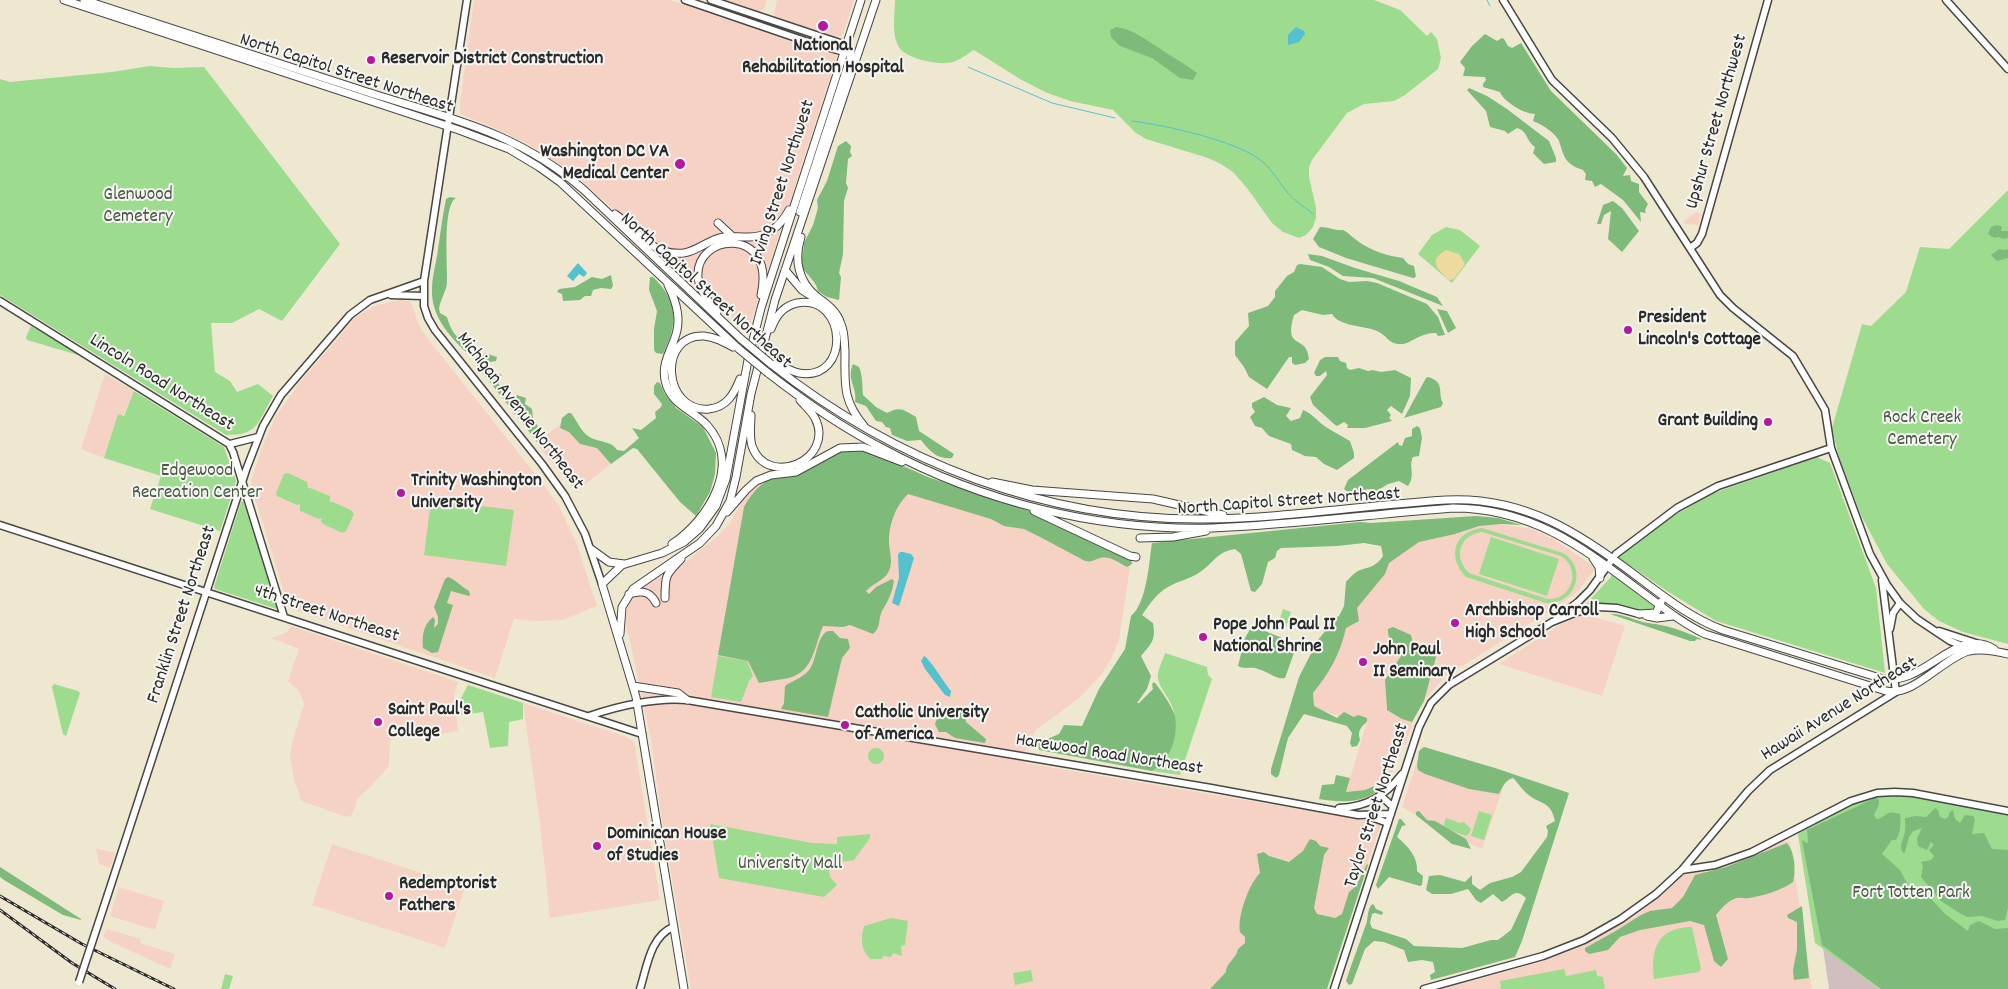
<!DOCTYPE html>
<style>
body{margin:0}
canvas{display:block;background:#eee8d1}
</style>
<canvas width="2008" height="989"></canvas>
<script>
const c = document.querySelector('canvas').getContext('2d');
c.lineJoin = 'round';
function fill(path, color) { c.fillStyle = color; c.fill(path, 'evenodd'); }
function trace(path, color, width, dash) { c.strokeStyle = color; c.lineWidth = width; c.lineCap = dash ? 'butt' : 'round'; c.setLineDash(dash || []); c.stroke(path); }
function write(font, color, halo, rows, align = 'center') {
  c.font = font + ' Dekko,sans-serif'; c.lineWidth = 4; c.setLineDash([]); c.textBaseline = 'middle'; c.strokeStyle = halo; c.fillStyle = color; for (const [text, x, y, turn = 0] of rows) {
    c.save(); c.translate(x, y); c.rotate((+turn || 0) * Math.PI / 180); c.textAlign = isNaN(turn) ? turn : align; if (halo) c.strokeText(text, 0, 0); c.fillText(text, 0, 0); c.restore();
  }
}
const built = new Path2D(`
 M474,0H670L813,49L834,54L837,56L748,331L583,182L537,149L504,132L460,114V103Z
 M720,0H767L764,9L758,12Z
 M777,0H854L843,34L837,39L776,18L774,14Z
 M1696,212L1701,214L1698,225L1685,224L1683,222Z
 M400,300L409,301L412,305L418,323L425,335L540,480L559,506L577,544L597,606L562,620L540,621L514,619L495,678L289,608L252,489L251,481L262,447L276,416L301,381L356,317L377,305Z
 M105,374L134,391L123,416L118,414L104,458L81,449Z
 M563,422L620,456L576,492L536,443Z
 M824,460L1131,561L1119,640L1112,657L1102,674L1078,699L1036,730L1030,740L1025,752V763L1381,823L1326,989H691L662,821L651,740L630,641L626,626V613L632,597L642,586L682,565L719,535L730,523L746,494L756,486Z
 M1492,523L1532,529L1555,540L1596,568L1577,592L1558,606L1446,676L1429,694L1416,714L1405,745L1401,746L1391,776L1365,790L1346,792L1366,725L1291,700L1318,648L1351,605L1359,582L1408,546L1458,529Z
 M1582,616H1590L1625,626L1602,696L1499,664L1561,624Z
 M291,626L458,682L454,697L458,731L422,737L418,735L403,737L395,738L390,741L389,766L370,787L358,798L352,815L347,817L301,801L294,779L290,756L292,743L304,704L299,691L288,681L299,649L271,638L286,633Z
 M523,703L624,736L634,741L660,900L550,918L540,823Z
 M1422,746L1508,773L1482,849L1450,835L1402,807Z
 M1783,841L1790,842L1812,989H1443L1544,961L1583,946L1635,916L1663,894L1682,876L1733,864Z
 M332,844L465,887L445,948L312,905Z
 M96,848L115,853L110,868L99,864Z
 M119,887L164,901L155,930L110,916Z
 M107,929L141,939L140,943L175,954L170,969L109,941L103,936Z`);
const industrial = new Path2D(`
 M1823,948L1837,958L1880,989H1829Z`);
const green = new Path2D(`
 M895,0H1374L1400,10L1427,36L1431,32L1437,39L1441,58L1438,69L1405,95L1394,101L1364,104L1347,113L1312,160L1309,167V177L1316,208V218L1313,227L1306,235L1299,238L1283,232L1272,223L1247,188L1233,172L1221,164L1208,158L1146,139L1136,133L1113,110L1070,101L1045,92L1020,79L974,50C967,54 960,60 953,62C941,66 905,59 899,47C891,34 895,14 895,0Z
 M150,66L173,68L204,67L340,244L282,321L259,309L232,323H211L215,372L230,381L237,392L258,384L273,396C258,421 259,436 226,435L0,295V79L10,82L112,72Z
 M2007,191H2008V644L1963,632L1939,621L1924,609L1887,564L1861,515L1839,457L1832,428L1862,324L1871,326L1906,292L1920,247L1949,249Z
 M1446,227L1460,230L1480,246L1452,283L1418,254L1432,235Z
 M31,326L77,353L78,355L27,340L26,337Z
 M134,391L224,447L236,481L220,531L150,509L161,476L104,458L118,414L124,416Z
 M1817,457L1830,463L1876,588L1885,673L1716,621L1667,591L1619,558V556L1663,522L1711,494Z
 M288,473L307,482L308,488H310L330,496V502H333L351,510L354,514L346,531L342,533L323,524L321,521L322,518L319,519L300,511V504L297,505L277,496L276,493L284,474Z
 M431,500L514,510L506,566L424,555Z
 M243,501L247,509L277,609L215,589L214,587L241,502Z
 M1482,528L1563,553C1588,568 1576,605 1546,603L1466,577C1447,557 1453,532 1482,528ZM1482,532L1561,556C1582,569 1572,601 1547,599L1469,573C1453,557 1459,535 1482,532Z
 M1491,537L1559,559L1547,596L1479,574Z
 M1611,574L1656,608L1653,611C1642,613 1634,608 1622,606C1609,603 1596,604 1583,607L1611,577Z
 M1283,609L1291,612L1286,627L1278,624Z
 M1165,653L1207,667L1208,675L1212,679L1180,775L1152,771C1173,760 1181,728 1172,706C1168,696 1160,689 1158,679C1156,673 1163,660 1165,653Z
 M718,656L747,661L753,676L749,681L741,702L711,697Z
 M54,684L78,691L80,693L66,736L63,734L52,687Z
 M468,685L523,703V719L509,722L508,746L490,748L483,712L461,715V698Z
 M868 756a8 8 0 1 1 16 0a8 8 0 1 1-16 0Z
 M1906,795L2008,815V989H1880L1815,943L1798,834C1823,820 1849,801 1878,796C1887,795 1897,795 1906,795Z
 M1479,811L1492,815L1484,840L1471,836Z
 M1446,818L1460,823L1464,822L1471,829L1469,834L1466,836L1443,827Z
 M710,824L812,843L837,844V837L870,834V838L854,860L836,863L829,870L830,877L837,885L824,897L719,878Z
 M891,918L908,921L905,945L901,946L902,956L893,953L891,957L883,956L882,959H871C860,950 861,938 864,926Z
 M1692,927L1701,969L1699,972L1654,979C1650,949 1658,927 1692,927Z
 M1564,969L1566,976L1596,970L1597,976L1603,977L1605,989H1498L1501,988L1500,981Z
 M1031,970L1033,981L1015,985L1013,973Z
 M225,974L233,976L229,989H221Z`);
const forest = new Path2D(`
 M1116,27C1132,29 1143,38 1156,46C1170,56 1184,63 1197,73L1193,80L1180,78L1152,58L1120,46L1111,37L1110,30Z
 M1485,34L1497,41L1502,38L1504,39L1508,46L1512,48L1521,43L1551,91L1616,154L1627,168L1623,176L1630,175L1631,181L1639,184V192L1648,204L1645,210L1646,213L1640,212L1641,222L1623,200L1601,184L1595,187L1592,181L1585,180L1586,174L1583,170C1565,164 1564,157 1559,141C1556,133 1541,124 1533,121L1535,114C1524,114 1504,102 1500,92L1483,87V84L1486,80L1485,77L1463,76L1465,68L1460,62L1472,46Z
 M1469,88L1487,96L1507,109L1549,141L1556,158V162L1544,164L1533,153L1535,147C1526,141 1528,131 1517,128L1508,134L1505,131L1490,127L1486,111L1467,90Z
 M846,141L851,146L850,152L852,156L848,159L846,183L848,188L844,201L843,254L839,273L841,277L839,300L827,297L818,291C817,283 807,274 801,267L804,243L813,225L818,208L817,200L827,181L838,146Z
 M450,197L456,198C442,206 448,267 447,283C446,292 440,300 439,309L440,313L447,317C449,325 453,334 459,338C459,344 464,349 469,349V352H466C449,336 431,315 432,290C432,278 435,267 437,256C440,237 442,218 446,199Z
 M1613,201L1622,208L1639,231L1622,252L1608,239L1611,211L1604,215L1601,224H1597L1603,205Z
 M1997,225L2002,227L2001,231H2008V238L2003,239L1999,237L1994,238L1988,234L1991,227Z
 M1320,227C1328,227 1336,231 1343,230C1349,233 1353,238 1359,242C1372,251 1388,256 1403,258L1408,264L1414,266L1416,277L1413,278L1346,258L1319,247L1313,239Z
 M1999,249L2005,250L2008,249V258L1997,261L1991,255Z
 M1308,254L1322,256L1355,268L1399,281L1437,297L1443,306L1373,278L1343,276L1329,267L1310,260Z
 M1300,264L1322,267L1340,279L1349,282L1367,281L1377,283L1427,304L1438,317L1445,335L1438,336L1436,333C1420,332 1410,345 1400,344C1388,344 1387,335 1377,331C1363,325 1340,327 1332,314L1323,315L1302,310L1294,315C1283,352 1307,333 1309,359L1305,363L1295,365L1292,363V357H1289L1267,389L1249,377L1244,367L1235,355V342L1249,326L1248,313L1268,306L1275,297V291L1287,276L1294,272L1297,265Z
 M611,275L613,286L611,289L601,288L593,290L591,296H585L580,300L563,301L562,294L557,292L559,289L575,287L592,277L602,279Z
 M650,277H653C679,302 678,324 663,354L656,353L654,350V329L657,311L649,290Z
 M1437,309L1447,311L1456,328L1448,333Z
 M485,353L497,357L496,361L490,362L488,365L493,371L502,375L497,381C500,387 506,395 513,398L517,395L526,398L525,404L532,409L533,418L542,434L538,443L477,366L478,358L482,357Z
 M1325,357H1338L1340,361L1346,363L1347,368L1350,370L1359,368L1368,371L1373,370L1381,372L1395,370L1411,378L1410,396L1402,414L1391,406L1387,410L1391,415L1389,418L1392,421L1365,428H1347L1348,425L1344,422L1337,426L1334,424L1313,405L1310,397L1327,375L1326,371L1320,376H1316L1314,373L1320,360Z
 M853,364L859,367C863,376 862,386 863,395L876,407L887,413C901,406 903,410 916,417L919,431L954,454L952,458C937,460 929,450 921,440L907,441L892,435L890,428L886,427L882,422L876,421L866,406L855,402C858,388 846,380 853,364Z
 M1428,377C1446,382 1437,393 1443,403L1441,407L1404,418L1426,378Z
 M657,382L660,383L665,394L676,408L703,427L716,453L715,474L710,492L696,516L680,502L637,449L633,448L611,464L597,448L580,444L569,432L560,428L562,418L568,413H571C577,421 581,431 588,436C598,443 611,440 617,450L624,451L639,438L632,428L641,430L656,418L655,412L661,407L662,404L654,394V386Z
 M1264,397L1277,405L1291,408L1286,416L1291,421L1300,418L1303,410C1312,413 1318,422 1326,427C1333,432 1342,436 1350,441L1354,453V458L1337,470L1324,464L1316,457L1305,456L1292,450L1291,444L1269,436L1262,428L1255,426L1250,417L1255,412L1252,407V403Z
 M1417,426L1420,428L1422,438L1419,456L1413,457C1408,466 1416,475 1408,486L1399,481L1388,484L1375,492L1368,489L1350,494L1344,489L1348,480L1398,442L1399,445L1402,446L1405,438L1412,436V429Z
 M855,448L874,453L928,477L1029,511L1131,559L1132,564L1127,567C1117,562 1109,554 1097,559C1092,561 1091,562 1085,561L1042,538L1024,529L1004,526L991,519L908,494C895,506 888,527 889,544C890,553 893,562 889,571C885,580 872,584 866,591L869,594L876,587L892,579L894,581C892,593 888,601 882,611C878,619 881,628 873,634L850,625L843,627L823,626C814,647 814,671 789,678C779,680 769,681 759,683L748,661L718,655L744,507C748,499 754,491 761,485C777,473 835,451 855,448Z
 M1476,516L1498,518L1522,525L1501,524L1479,526L1455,534L1419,542L1389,563L1385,574L1357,608L1359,621L1346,628C1340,654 1330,672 1313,693L1314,706L1337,718L1344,712L1354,717L1358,715L1367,718V721C1361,728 1357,730 1360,740L1357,746L1352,747L1350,743L1352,733L1347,726L1304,714L1288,738L1279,775L1276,778L1271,774V769L1299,677L1318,640L1326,630L1331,620L1339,616L1344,606L1346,582C1348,580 1352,575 1355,573C1365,566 1374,570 1383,556L1381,546L1364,543L1337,546L1281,548L1277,551L1275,558L1268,562L1262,584L1255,592L1251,591L1241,554L1235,549C1216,552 1214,563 1200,572C1190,579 1178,581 1168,587C1157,593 1149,605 1142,615L1153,623C1156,640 1152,643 1141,656L1151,676L1147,689L1137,703H1139L1153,689L1152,684L1154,682C1160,688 1173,708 1175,716C1179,736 1170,762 1152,771L1039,750L1038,743L1059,734L1064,725L1082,726L1099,689L1125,649L1131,616C1147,603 1149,562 1152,543L1360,522L1371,523Z
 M448,577C457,580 461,587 469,591L470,595L469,596L451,591L447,603L453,605L438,652L432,653L423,648C422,636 423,625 433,617L435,620L434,628L438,624V617L434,607L445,579Z
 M1610,614C1623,613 1635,621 1648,623C1667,625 1684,631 1701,639V640L1697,639L1695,641H1690Z
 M1252,626L1285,639L1293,646L1295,650L1285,678C1275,680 1268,671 1258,669C1251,666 1245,670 1238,666L1245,638Z
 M1393,627L1411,635L1413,644L1432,651L1436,657L1424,701L1412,722L1402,719L1387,710V708L1385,680L1401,656C1398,645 1387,642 1388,629Z
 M828,631H833L840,638L848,639L850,648L842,658L828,717L781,709L784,703L785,686C793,680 806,677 811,667C817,657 817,636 828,631Z
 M961,711L965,713L966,722L986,739L985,743L955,738L946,732H939L935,724L938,716L951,715Z
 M1424,747L1495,768L1569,793L1522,941L1515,957L1431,980L1430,975L1435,972L1433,962L1422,960L1408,962L1404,950L1384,942L1374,941L1365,949L1352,984L1349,985L1346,981C1352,962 1359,945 1365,927C1369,919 1366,911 1372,904L1374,905L1376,909L1383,912L1382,915L1375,913L1372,914L1370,923L1372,928L1406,939L1414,946L1462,948L1491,940H1498L1511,930L1526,898C1514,887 1512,897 1502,902L1493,894L1481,903L1476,900L1468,889L1451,894H1432L1426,890L1429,876L1440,875L1465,882L1472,875V884L1480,890L1490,883L1512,877L1521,872L1547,837L1548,831L1546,826L1555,821C1550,801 1544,806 1530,796C1523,791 1519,784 1513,778C1505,780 1502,788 1499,794L1469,789L1425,774L1418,770L1417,766L1419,751Z
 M1336,775L1350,778L1346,792L1365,790L1374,786L1376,792C1360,804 1337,802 1319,799L1322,785L1334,784Z
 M1875,798L1879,799V804L1874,815L1876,819C1888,817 1885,809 1900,814C1901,824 1901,831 1896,840H1892L1882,854L1900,870L1909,887L1918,893L1925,892L1945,914L1968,931L1970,925L1979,921L1995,929L2008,928V989H1881L1822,945L1802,841L1803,840L1806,843L1808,842L1807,830Z
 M1935,808L1938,810L1940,817L1945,819L1948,817L1950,812L1953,810L1955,819L1960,823L1965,815L1973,816L1975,819L1972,834L1984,833L1992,849L2008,850V908L2005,920L1998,921L1982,916L1968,917L1961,914L1941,901L1921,877L1923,866L1921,862L1931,860L1934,856L1929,850L1934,845L1931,842L1927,850L1918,846L1917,838L1922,828L1913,831L1909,837L1905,852L1903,853C1898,844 1904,840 1905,831C1906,828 1905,822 1905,818L1916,816L1926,817Z
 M1419,811L1427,820L1435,821L1466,839L1471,849L1452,844L1416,815V812Z
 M1399,819H1401L1406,825L1402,826L1397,837C1408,846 1418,857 1417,871L1423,876L1422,885L1420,886L1389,877L1378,889L1376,885Z
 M1310,839L1316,841L1320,846L1329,848L1324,855L1314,908L1317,914L1335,918L1342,914L1349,892L1356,886L1367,864L1368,865L1327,989H1210L1226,972C1225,964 1237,958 1238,949L1245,943V937L1240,932C1237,916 1249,884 1260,873L1257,854L1264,852L1269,856L1289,862L1303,851Z
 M1787,843C1795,852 1796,871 1793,882C1782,890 1763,896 1749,898C1745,899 1741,897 1737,898C1728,900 1721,909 1716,915L1728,959L1721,967L1714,961L1704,925L1690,921L1640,930L1620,937L1608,950L1589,954L1585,951V948L1614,932L1641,915L1650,911L1672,908L1683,897L1695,875L1726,867Z
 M0,867L81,919V920L63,915L4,880L0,877Z
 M1802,906L1809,978L1794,980L1793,970L1797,950V922L1788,918L1787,915Z`);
const sand = new Path2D(`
 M1446,250L1459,254L1465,264L1454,279L1449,280C1438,269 1427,261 1446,250Z`);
const water = new Path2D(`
 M1296,27L1304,31L1305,34L1299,42L1288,45V35Z
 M578,263L587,273L584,277L579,274L573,281L567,276Z
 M903,552L911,554L914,558L900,603L899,606L892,603L899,578L898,555L900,552Z
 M924,656C930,659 945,684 951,691L950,697L945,695L925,669L921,661Z`);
const stream = new Path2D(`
 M1487,0L1490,6
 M968,67L1052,103L1115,118
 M1132,121C1164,125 1239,141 1263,162C1272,170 1279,182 1287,192C1293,200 1305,207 1313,214`);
const secondary = new Path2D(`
 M467,0L424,281V306L428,318L435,330L542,464L565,496L585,534L602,584
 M685,0L805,41L848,53
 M711,0L846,45
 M1503,0L1552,80L1612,138L1644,177L1720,295L1733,308L1793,356L1821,403L1825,410L1831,448L1870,554L1887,585L1900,603L1917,619L1950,641L1965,647
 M1946,0L2008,69
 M1690,248L1697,243L1702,234L1768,0
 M391,295L423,296
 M0,301L229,444L233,452L284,617
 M230,444L258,437
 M0,525L642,734
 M1557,618L1578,602L1590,590L1616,554L1677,508L1718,486L1831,448
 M1890,629L1893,613L1900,603
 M1939,631L1976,643
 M589,716C618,706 657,697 687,700L1211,788L1358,815L1391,814
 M1381,796L1393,807
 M1339,808C1367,807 1385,796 1402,774
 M1371,817L1388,823
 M1682,870L1715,865L1752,852L1851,801L1877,793L1895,792L1913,793L2008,811
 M108,894L246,470L263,426L281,395L350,315L370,300L424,281
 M640,989C647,967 650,937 673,927
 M1334,989L1419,727L1431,703L1449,685L1552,622L1577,612L1599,607L1617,608L1639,614
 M1424,989L1543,956L1584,940L1621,919L1656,894L1682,870L1748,791L1770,770L1896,692L1882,580`);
const primary = new Path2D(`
 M64,0L459,130L509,149L539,167L560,182L739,349
 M84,0C175,29 266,59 358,89C443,117 514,129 584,190L741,339
 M800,212L850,59L851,51L846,45
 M615,214C632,226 645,245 664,251C690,259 698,245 719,238C728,235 737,237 746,237C766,238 780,227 789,210
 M718,223L732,236
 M801,237C794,259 798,281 816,296C827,304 837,311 841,324C845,333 844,342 845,351C845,383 842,400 864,426
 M785,270L802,290L816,299
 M668,285C677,303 682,321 674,340C669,354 662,364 665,380C670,405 692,409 707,425C743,465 708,520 672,544
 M717,312C709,302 700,291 698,278C694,232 777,226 761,295
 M771,329C776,316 783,306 797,303C847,293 852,382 799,373C789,371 780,364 771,360
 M733,347C724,342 715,337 704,336C657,334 663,413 709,409C727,407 734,394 740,379
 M771,364C895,462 1046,521 1206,519C1286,518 1366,505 1446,500C1524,496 1580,533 1639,578C1666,598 1691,618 1723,630L1880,678C1924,689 1954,625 1994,649
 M768,373C804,401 841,427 882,448C982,502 1098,531 1212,528C1293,525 1373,514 1453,508C1529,508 1580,545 1638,589C1660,605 1680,622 1705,634L1886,691C1914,697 1943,658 1969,651C1982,648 1996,651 2008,654
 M751,415C751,425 749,436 752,446C767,489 836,460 815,418C811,411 805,406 800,400
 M992,482L1032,490L1153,499L1223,515
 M1034,511L1130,556L1136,557
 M727,512L746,490L756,481L771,475L796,472L840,448L863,447L902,462
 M1140,538L1173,537L1206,531
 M591,549L609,562L624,564
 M1593,558L1599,567L1600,578
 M629,594C641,590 650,591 656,603
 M665,598C665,576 665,575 681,559
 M1639,614L1656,613L1661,602
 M1647,616L1657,618L1673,616
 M620,634L622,607L633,589L700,543L716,526L730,501L736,477L751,394L775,300L876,0
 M633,686L678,693L687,700
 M684,989L636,697L602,584L622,565L662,553L684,542L700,528L716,506L726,479L748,360L761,308L861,0`);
const rail = new Path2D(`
 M0,896L82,944L174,989
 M0,910L72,963L115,989`);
const secondaryBridge = new Path2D(`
 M79,982L108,894`);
const primaryBridge = new Path2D(`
 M741,339L771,364
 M739,349L768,373`);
const markers = [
 [823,26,6,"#b5179e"],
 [371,60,5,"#b5179e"],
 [680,164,6,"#b5179e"],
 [1628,330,5,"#b5179e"],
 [1768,422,5,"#b5179e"],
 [401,493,5,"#b5179e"],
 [1455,623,5,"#b5179e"],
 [1203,637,5,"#b5179e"],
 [1363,662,5,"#b5179e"],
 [378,722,5,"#b5179e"],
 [845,725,5,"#b5179e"],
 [597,846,5,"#b5179e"],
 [389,896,5,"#b5179e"]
];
const poiNames = [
 ["National",823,47,"center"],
 ["Rehabilitation Hospital",823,69,"center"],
 ["Reservoir District Construction",381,60],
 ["Washington DC VA",669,153,"right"],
 ["Medical Center",669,175,"right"],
 ["President",1638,319],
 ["Lincoln's Cottage",1638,341],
 ["Grant Building",1758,422,"right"],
 ["Trinity Washington",411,482],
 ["University",411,504],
 ["Archbishop Carroll",1465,612],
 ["High School",1465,634],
 ["Pope John Paul II",1213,626],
 ["National Shrine",1213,648],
 ["John Paul",1373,651],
 ["II Seminary",1373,673],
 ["Saint Paul's",388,711],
 ["College",388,733],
 ["Catholic University",855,714],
 ["of America",855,736],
 ["Dominican House",607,835],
 ["of Studies",607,857],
 ["Redemptorist",399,885],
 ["Fathers",399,907]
];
const streetNames = [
 ["North Capitol Street Northeast",346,75,18],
 ["Upshur Street Northwest",1718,122,-74],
 ["Irving Street Northwest",784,183,-72],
 ["North Capitol Street Northeast",705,292,42],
 ["Lincoln Road Northeast",161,384,32],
 ["Michigan Avenue Northeast",519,412,52],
 ["North Capitol Street Northeast",1289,503,-4],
 ["Franklin Street Northeast",183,615,-72],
 ["4th Street Northeast",326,615,18],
 ["Hawaii Avenue Northeast",1840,710,-32],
 ["Harewood Road Northeast",1109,756,9],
 ["Taylor Street Northeast",1378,806,-72]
];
const parkNames = [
 ["Glenwood",138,196],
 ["Cemetery",138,218],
 ["Rock Creek",1922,419],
 ["Cemetery",1922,441],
 ["Edgewood",197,472],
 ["Recreation Center",197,494],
 ["University Mall",790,865],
 ["Fort Totten Park",1911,894]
];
fill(built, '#f6d2c5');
fill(industrial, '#d1bfbf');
fill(green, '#9ddb8f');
fill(forest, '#7ebb7a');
fill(sand, '#eeda9e');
fill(water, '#55c1ce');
trace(stream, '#55c1ce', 1);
trace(secondary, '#484744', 9);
trace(primary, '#484744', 9);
trace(secondary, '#fff', 6);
trace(primary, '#fff', 7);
trace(rail, '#2b2b2b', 3);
trace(rail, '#f6f6f2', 1, [4]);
trace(secondaryBridge, '#484744', 9, []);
trace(primaryBridge, '#484744', 9, []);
trace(secondaryBridge, '#fff', 6);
trace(primaryBridge, '#fff', 7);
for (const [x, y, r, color] of markers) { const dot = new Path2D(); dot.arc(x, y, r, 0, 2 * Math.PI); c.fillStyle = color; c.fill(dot); trace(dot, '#f6f6f2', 2); }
write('bold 19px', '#2b2b2b', '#f6f6f2', poiNames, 'left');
write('19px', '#2b2b2b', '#f6f6f2', streetNames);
write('19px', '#485744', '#f6f6f2', parkNames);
</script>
